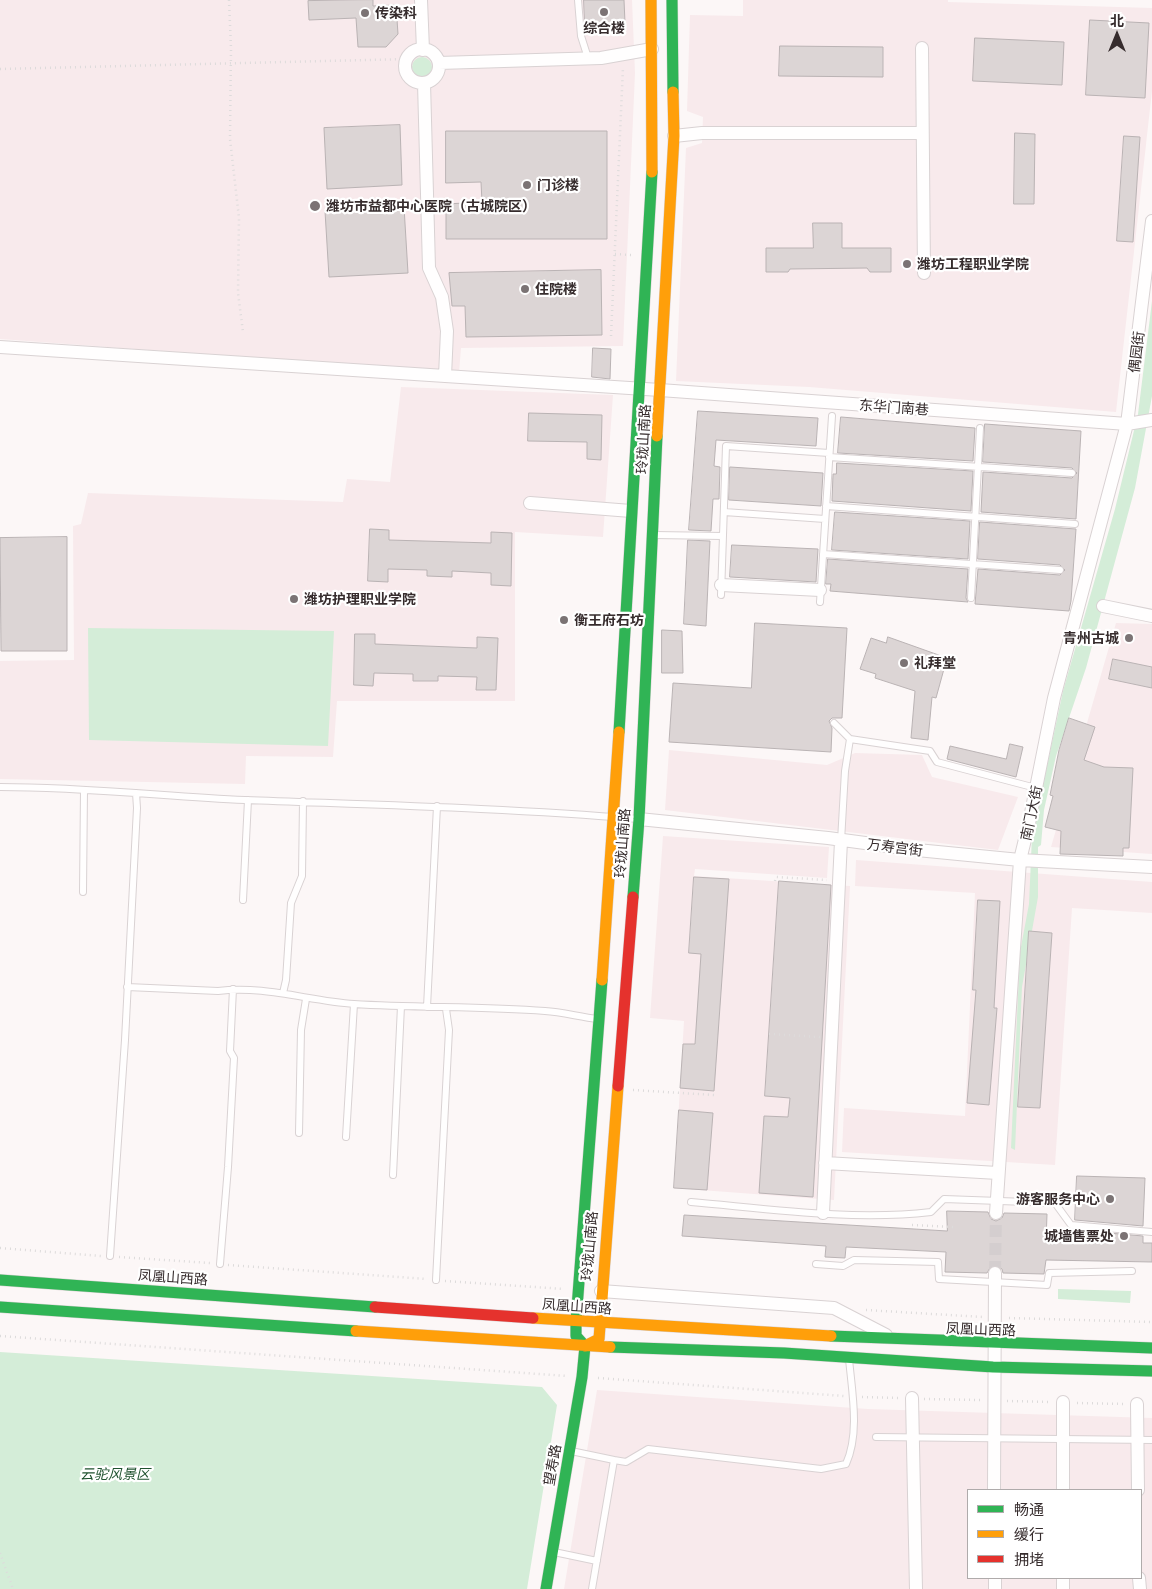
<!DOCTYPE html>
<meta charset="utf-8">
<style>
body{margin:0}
#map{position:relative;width:1152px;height:1589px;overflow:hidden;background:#fcf7f7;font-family:Georgia,"Noto Sans SC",serif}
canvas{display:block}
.legend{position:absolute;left:967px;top:1489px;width:175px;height:90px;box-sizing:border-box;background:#fff;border:1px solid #afabab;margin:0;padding:6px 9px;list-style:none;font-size:15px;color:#362c2d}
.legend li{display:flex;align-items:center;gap:10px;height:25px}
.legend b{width:25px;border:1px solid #afabab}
.north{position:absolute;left:1092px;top:10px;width:50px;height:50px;-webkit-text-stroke:4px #fff;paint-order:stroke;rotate:0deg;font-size:14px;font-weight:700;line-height:20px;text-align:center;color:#362c2d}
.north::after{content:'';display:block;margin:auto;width:18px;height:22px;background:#362c2d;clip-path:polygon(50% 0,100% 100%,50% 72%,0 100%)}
</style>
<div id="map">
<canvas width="1152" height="1589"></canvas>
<ul class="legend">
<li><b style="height:6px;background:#30b455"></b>畅通</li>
<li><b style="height:6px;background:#ff9f0a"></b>缓行</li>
<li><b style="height:6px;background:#e5322d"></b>拥堵</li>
</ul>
<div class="north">北</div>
</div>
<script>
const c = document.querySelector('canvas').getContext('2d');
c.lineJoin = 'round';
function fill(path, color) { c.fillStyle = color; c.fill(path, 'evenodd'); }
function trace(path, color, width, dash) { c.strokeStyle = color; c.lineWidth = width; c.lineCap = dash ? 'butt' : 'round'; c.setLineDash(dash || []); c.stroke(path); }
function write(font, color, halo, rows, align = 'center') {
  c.font = font + ' Georgia,"Noto Sans SC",serif'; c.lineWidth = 4.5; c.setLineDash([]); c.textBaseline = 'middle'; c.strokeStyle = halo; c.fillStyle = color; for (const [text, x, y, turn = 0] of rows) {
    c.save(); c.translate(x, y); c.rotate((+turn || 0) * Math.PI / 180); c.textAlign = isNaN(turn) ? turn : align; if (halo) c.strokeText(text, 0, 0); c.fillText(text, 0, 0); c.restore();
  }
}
const built = new Path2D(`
 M0,0H632L635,73L623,346L461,348L459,373L0,339Z
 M743,0H948V2L1152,8V91L1116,412L809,387L676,381L686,148L702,143L703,117L687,111L690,15L743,16Z
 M401,387L613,395L603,537L515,532V701H337L333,757L246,756L245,784L0,779V661L74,660L73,526L81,524L88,493L343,502L347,479L390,482Z
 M1116,623L1152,624V854L1051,847Z
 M669,750L827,765L855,753L922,755L932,777L1018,797L998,850L665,810Z
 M663,836L829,847L827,878L695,869L694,876L850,886L834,1200L674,1188L684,1021L650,1018Z
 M856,860L1152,882V913L1072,908L1055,1165L842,1152L844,1108L965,1116L975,893L855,886Z
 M597,1390L868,1409L1152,1418V1589H564ZM968,1490H1141V1578H968Z`);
const green = new Path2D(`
 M412 67a10 10 0 1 1 20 0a10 10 0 1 1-20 0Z
 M1152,301V396L1135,488L1086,668L1056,756L1044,810L1041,845L1038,847V897L1022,987L1015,1150L1011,1148L1020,952L1029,904L1032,836L1063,691L1115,509L1138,414Z
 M88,628L334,631L328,746L89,740Z
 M1058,1289L1131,1291L1130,1303L1058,1299Z
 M0,1352L542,1387L557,1405L527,1589H0Z`);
const building = new Path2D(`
 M373,0V6L396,5L398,34L386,47H358L356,18L309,20L308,1Z
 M584,0H624L625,23L585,24Z
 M1090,20L1149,23L1145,98L1086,95Z
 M975,38L1064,42L1062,85L973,81Z
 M780,46L883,47V77L779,76Z
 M400,125L402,185L327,189L324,128Z
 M446,131H607V239H446V204L482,202L481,182L446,183Z
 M1015,133L1035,134L1034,204H1014Z
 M1124,136L1140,137L1133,242L1117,241Z
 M398,207H404L408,273L329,277L325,211Z
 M813,223H842V248H891V272H870L867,268L790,269L788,272H766V248H813Z
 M601,270L602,335L466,337L465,306H452L449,273Z
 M593,348L611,349L610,379L592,377Z
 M698,411L818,418L816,446L716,440L714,466L720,467L719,499H713L711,531L689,530Z
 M529,413L602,415L601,460L587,459V442L528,441Z
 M841,417L975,428L973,461L838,453Z
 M985,424L1081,431L1076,519L981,512L983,472L1072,478L1077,473L1072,468L983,462Z
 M837,463L973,471L971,511L832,501L833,474H836Z
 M730,467L823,473L821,506L729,500Z
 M835,512L970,521L968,559L832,550Z
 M980,522L1076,529L1071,601L1069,611L975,604L978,569L1060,575L1065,570L1060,565L978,559Z
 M370,529L389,530V540L491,543V532L512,533L511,586L491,585V573L452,571V577L427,576V570L388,569V582L368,581Z
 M67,537V651H1L0,538Z
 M688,540L710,541L706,626L684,624Z
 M732,545L818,549L816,582L730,577Z
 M828,559L968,569L966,598L968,602L830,591L831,584H826Z
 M755,623L847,628L842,718H832L829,721L832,728L831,752L669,742L673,683L751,688Z
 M662,630L682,631L683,673H662Z
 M355,634H375V644L477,648V637L498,638L496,690H476L477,677L438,676V681H413V674L374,673L373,686L354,685Z
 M888,637L947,658L936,698L932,697L928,740L911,738L915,691L875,678L876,674L860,669L871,638L886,643Z
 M1113,659L1152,667V688L1109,679Z
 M1069,718L1095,727L1084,760L1104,767L1133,768L1129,848H1123V856L1060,854L1061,831L1045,827L1053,796L1050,795L1059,750Z
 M1010,744L1023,747L1016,777L947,759L950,746L1006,759Z
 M694,877L729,879L714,1091L680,1088L683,1044H695L701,954L689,953Z
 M779,881L831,885L813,1197L759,1193L764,1116L788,1117L790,1098L765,1096Z
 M978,900L1000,901L994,1008H997L989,1105L967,1103L976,990H973Z
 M1029,931L1052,933L1040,1108L1018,1107Z
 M679,1110L713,1113L707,1190L674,1188Z
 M1077,1176L1145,1178L1143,1226L1075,1220Z
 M947,1211L988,1212L991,1219L996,1221L1002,1218L1004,1213L1047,1214L1046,1242H1075V1230L1143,1236V1243H1152V1262L1046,1260L1044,1274L1003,1273L1002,1269L996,1265L991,1266L987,1273L945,1272L946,1252L846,1247L845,1258L825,1257L826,1246L682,1236L684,1215L947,1231Z`);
const streetTunnel = new Path2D(`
 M995,1273L996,1213`);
const path = new Path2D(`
 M229,0L231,48L230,139L239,218L238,293L243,332
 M0,69L407,59
 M615,254L631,255
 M611,336L623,67
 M775,881L776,877L827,880
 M769,1034L820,1037
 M633,1090L714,1095
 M912,1225L953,1227
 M1042,1235H1068
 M0,1248L101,1256
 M119,1257L210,1263
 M228,1265L427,1279
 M445,1281L564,1289
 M866,1310L983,1317
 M1009,1318L1152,1322
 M0,1336L567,1376
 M598,1378L844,1396
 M862,1397L899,1398
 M924,1399L981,1400
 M1007,1401L1051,1402
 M1077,1403L1124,1404
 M0,1553L13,1589`);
const lane = new Path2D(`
 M578,0L581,36L588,58
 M829,457L1072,473
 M826,506L1075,524
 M724,512L825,519
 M654,535L723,536
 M823,554L1060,570
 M721,595L726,446L829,453
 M971,598L980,428
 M820,602L832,416
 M834,723L850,739L930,751L937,762L1036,788
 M0,787C82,787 163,796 245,800C376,805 507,808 638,819
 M841,841L845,771L850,739
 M83,892L84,790
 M243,900L248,800
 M127,987L218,991C264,985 309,1001 354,1004C418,1008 482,1006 545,1011C562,1012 580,1017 598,1019
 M283,993L286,980L291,903L302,876L303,801
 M427,1007L437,806
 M299,1133L301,1030L306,999
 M346,1137L354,1004
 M393,1175L401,1006
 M691,1202C770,1209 852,1221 931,1212L944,1199L1055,1203L1071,1225L1152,1232
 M110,1256L125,1040L137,808L136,793
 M220,1264L228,1167L234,1058L230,1051L233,989
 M816,1264L843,1266L854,1260L938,1262L939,1279L1047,1285L1049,1273L1132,1271
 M436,1280L449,1030L446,1009
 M876,1437L1152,1440
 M571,1451L614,1460
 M554,1552L597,1561
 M592,1589L614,1460L626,1462L648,1449L821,1469L846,1464C860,1433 852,1392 849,1359`);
const street = new Path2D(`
 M421,0L423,50
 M922,48L924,273
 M405 66a17 17 0 1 1 34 0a17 17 0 1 1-34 0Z
 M439,63L601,58L652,49
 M424,83L429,268L442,297L447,331L445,376
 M674,136L702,133H922
 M0,347L660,390L1127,424L1152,420
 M530,503L631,511
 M721,585L820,590
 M1103,606L1152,616
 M639,819L828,838L917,850L1020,860L1152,867
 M825,1163L998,1173
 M823,1213L841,841
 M996,1213L1020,860L1029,823L1054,698L1127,424L1152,221
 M601,1291L834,1308L886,1335
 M912,1398L916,1589
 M1063,1402V1490
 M1137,1404L1138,1490
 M994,1490L995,1273
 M995,1578V1589
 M1063,1578V1589
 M1139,1578L1140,1589`);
const fast = new Path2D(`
 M672,0L673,92
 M619,732L652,172
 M633,897L639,819L657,436
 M0,1280L375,1307
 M0,1307L356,1331
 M831,1336L1152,1348
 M585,1346L576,1336V1321L602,980
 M610,1347L784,1353L993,1367L1152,1371
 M546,1589L582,1377L585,1346`);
const slow = new Path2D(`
 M651,0L652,172
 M657,436L674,136L673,92
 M602,980L619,732
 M533,1318L831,1336
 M356,1331L610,1347
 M585,1346L599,1339L618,1086`);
const jam = new Path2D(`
 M618,1086L633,897
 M375,1307L533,1318`);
const markers = [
 [604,12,5,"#7b7374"],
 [365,13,5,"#7b7374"],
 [527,185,5,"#7b7374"],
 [315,206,6,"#7b7374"],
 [907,264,5,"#7b7374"],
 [525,289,5,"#7b7374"],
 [294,599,5,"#7b7374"],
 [564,620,5,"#7b7374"],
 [1129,638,5,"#7b7374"],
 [904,663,5,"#7b7374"],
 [1110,1199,5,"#7b7374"],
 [1124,1236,5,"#7b7374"]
];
const poiNames = [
 ["传染科",375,13],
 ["综合楼",604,28,"center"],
 ["门诊楼",537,185],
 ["潍坊市益都中心医院（古城院区）",326,206],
 ["潍坊工程职业学院",917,264],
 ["住院楼",535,289],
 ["潍坊护理职业学院",304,599],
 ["衡王府石坊",574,620],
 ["青州古城",1119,638,"right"],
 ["礼拜堂",914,663],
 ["游客服务中心",1100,1199,"right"],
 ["城墙售票处",1114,1236,"right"]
];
const streetNames = [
 ["偶园街",1136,352,-83],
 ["东华门南巷",894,407,4],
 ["玲珑山南路",643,439,-87],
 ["南门大街",1031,813,-78],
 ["玲珑山南路",622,843,-86],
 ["万寿宫街",895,847,7],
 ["玲珑山南路",589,1246,-85],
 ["凤凰山西路",173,1277,4],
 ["凤凰山西路",577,1306,4],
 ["凤凰山西路",981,1329,2],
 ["望寿路",552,1465,-80]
];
const parkNames = [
 ["云驼风景区",115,1474]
];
fill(built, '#f8eaec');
fill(green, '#d4edd8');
fill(building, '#dcd5d5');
trace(building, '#bab3b4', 1);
trace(streetTunnel, '#d4cecf', 12, [12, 6]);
trace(lane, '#d9d2d3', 8);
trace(street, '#d9d2d3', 14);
trace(fast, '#d9d2d3', 12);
trace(slow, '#d9d2d3', 12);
trace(jam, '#d9d2d3', 12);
trace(path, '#dddbdb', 2.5, [1, 4]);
trace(lane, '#fffefe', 6);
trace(street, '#fffefe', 12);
trace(fast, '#30b455', 11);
trace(slow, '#ff9f0a', 11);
trace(jam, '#e5322d', 11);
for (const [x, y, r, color] of markers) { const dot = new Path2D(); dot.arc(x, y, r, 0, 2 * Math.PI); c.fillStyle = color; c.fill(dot); trace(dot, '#fff', 2); }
write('bold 14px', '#362c2d', '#fff', poiNames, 'left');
write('14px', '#362c2d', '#fff', streetNames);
write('italic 14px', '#1f522f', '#fff', parkNames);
</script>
